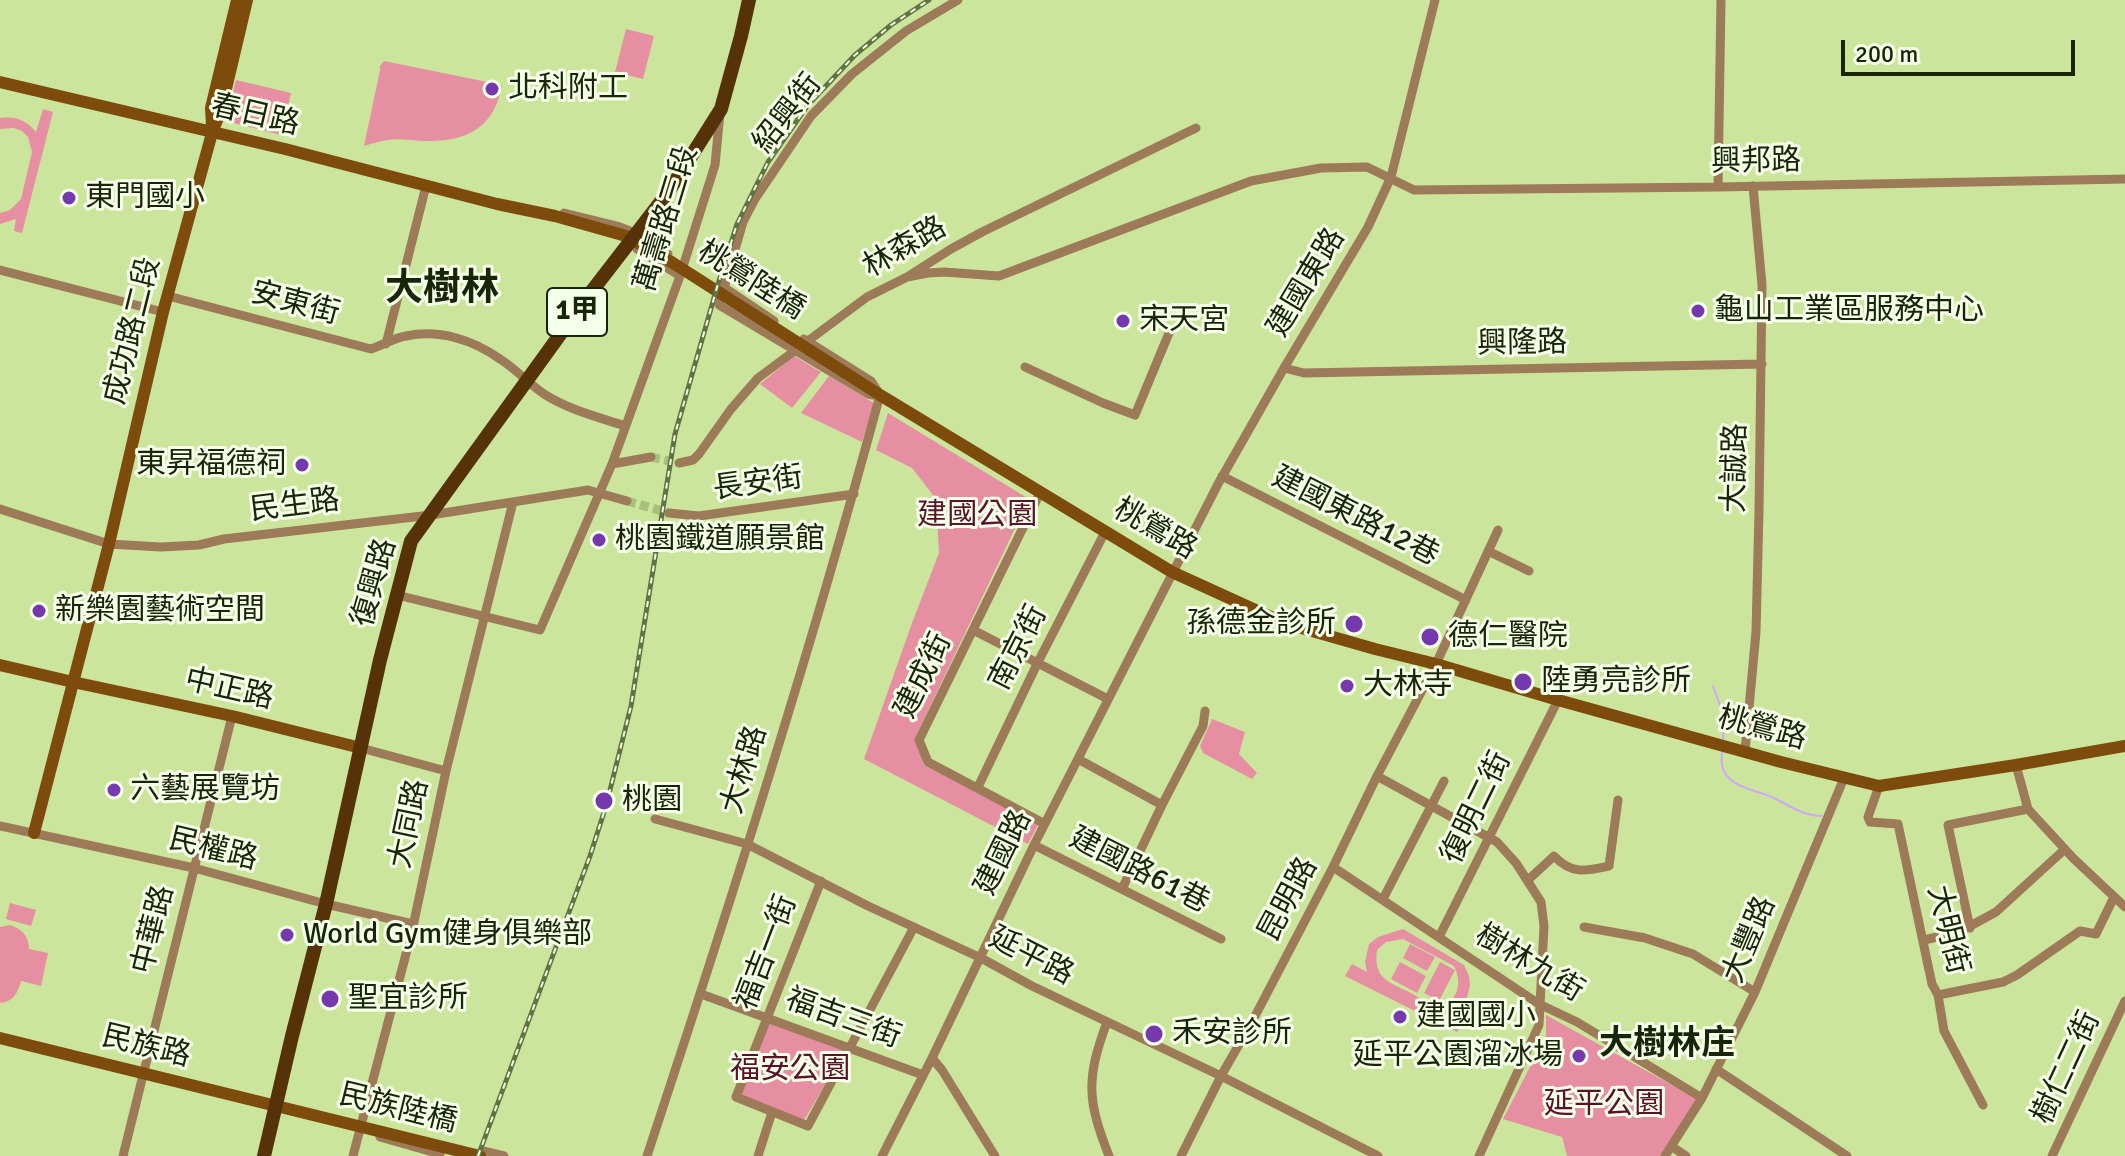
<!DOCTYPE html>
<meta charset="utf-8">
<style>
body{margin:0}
#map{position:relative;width:2125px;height:1156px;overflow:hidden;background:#cbe69c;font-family:Signika,sans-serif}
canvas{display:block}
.scale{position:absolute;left:1841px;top:40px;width:234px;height:36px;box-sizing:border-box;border:4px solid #1a2406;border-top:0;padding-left:10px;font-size:24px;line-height:28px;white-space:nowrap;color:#1a2406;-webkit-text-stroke:6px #f6ffe9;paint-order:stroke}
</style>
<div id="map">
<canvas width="2125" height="1156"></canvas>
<div class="scale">200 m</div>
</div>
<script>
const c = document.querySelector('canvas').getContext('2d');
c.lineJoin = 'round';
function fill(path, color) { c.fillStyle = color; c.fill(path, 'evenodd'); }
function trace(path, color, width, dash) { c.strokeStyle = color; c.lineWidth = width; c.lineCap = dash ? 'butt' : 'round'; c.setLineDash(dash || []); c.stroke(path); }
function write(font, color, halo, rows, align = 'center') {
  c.font = font + ' Signika,"Noto Sans TC",sans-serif'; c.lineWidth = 6; c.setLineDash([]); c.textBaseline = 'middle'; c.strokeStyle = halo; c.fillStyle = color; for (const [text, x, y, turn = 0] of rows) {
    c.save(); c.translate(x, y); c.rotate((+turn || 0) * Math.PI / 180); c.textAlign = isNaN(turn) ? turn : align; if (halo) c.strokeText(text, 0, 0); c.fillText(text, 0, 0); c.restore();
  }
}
const green = new Path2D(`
 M626,29L654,36L643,79L615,72Z
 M384,61L502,85C495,127 467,142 426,141C413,141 400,138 388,140C380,141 371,144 364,146L380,70V66Z
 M236,80L291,93L281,135L226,121Z
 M43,109L53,112L22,233L14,231L16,219L0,224V213L10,210L21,199L32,152L28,137L22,131L14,128L0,129V118C16,116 26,120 36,132Z
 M794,356L821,372L792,408L760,384Z
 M829,376L874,403L862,442L801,413Z
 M888,413L1029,499L915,738L924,765L1039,823L1028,844L864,759L912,623L939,553L936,499L912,468L876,450Z
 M1212,719L1245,732L1239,754L1257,773L1252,779L1203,753L1200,746Z
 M10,903L36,910L31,926L6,919Z
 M10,925C22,929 29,936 29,949L48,953L41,986L21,981C18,993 13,1002 0,1003V927Z
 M1403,929L1464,965L1469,976L1470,986L1467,997L1461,1004L1448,1010L1464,1019L1457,1032L1345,976L1352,964L1367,972L1365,962L1369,944L1378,937ZM1403,939L1454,966C1463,982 1458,1008 1433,1004C1426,1003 1418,997 1411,993C1389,982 1373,979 1377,950L1386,942Z
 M1410,944L1435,957L1427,971L1403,958Z
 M1400,962L1426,976L1417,993L1391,979Z
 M1440,962L1455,970L1439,1001L1424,993Z
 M1546,1015L1697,1099L1664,1156H1567L1562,1137L1503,1119L1546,1036Z
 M768,1022L846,1050L803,1122L740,1096Z`);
const stream = new Path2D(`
 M1713,686L1724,716L1723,741
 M1722,752C1721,760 1721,769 1727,776C1738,789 1760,791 1774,798C1790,806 1804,816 1822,816`);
const streetTunnel = new Path2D(`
 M651,457L679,463
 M627,501L669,513`);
const street = new Path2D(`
 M1718,187L1721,0
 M564,213L617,226L635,233L668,254
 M637,249L680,276
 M0,270L163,312
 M907,277L928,273L944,272L999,276L1251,181L1321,168L1367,167L1414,190L1718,187L2125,179
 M725,288L774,321
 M168,296L371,349C383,345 394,338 406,336C440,329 473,340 500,359C516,369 529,384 544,394C569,410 598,417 625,426
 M804,339L871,381L879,393
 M386,344L426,186
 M1025,367L1103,403L1135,415L1169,333
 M1284,368L1304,373L1762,364
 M873,395L868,394L719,305L743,222L755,199L811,116L852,74L906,31L958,0
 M679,463L693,460L699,454L731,409L758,378L867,297L907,277L951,249L982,232L1196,128
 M612,464L651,457
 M1222,476L1466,600
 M1040,493L919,740L928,762L1045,824
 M0,509L109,544L161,547L199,545L224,539L431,515L588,490L627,501
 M669,513L699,516L854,494
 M1488,551L1529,571
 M397,595L540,630L612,464L680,276L715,165L720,113
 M973,630L1108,699
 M361,748L446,771
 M1745,751L1756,632L1759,511L1762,285L1753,186
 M1078,759L1162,805
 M2016,765L2028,809L2073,858L2125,907
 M1377,776L1497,842L1516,863L1541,902L1544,926L1539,1025L1479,1156
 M1879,786L1868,817L1870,822L1898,824L1932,984L1938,995L1944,1031L1983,1105
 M978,787L1038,662L1105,532
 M655,819L747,844L868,906L981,958L1032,986L1221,1076L1378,1156
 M0,826L194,868L326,904L413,924
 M1034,845L1221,939
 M1333,867L1539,1004L1577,1022L1702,1098
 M1528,880L1554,856C1572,875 1586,871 1609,866L1618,800
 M821,881L736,1097L808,1126L914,927
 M1122,889L1162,805L1203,726L1205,711
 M1383,899L1444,781
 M1584,927L1645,938L1693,954L1755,992
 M1970,928L1948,825L2028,809
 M1439,937L1558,700
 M1924,940L1959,932L1996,912L2065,849
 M701,994L923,1075
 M1938,995L2003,982L2017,975L2080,931L2096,934L2114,897
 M1107,1022C1086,1079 1087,1100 1109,1156
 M932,1058L942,1070L995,1156
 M1716,1069L1847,1156
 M380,1137L440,1154
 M1671,1146L1686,1156
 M483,1151L504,1156
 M123,1156L232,716
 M353,1156L412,931L446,771L513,502
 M647,1156C730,904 811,651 880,395
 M758,1156L772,1112
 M882,1156L932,1058L1034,845L1218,484L1284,368L1368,227L1391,177L1435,0
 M1181,1156L1221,1076L1253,1020L1333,867L1377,776L1436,664L1498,530
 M1665,1156L1702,1098L1755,992L1844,778
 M2052,1156L2125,1001`);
const secondary = new Path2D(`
 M0,82L285,149L497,204L555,216L626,236L673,263L880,395L1172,572L1284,623L1375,649L1436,664L1558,700L1781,762L1879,786L2016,765L2125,746
 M212,126L211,108L237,0
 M0,665L73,682L232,716L361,748
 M34,833L109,544L163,312L212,133L221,110L247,0
 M0,1038L480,1156`);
const primary = new Path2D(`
 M264,1156L292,1036L326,904L380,660L411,541L585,300L666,195L685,166L721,109L741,36L749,0`);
const rail = new Path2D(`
 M478,1156L590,856L606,806L631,706L675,434L718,284L737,224L768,162L808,105L855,55L891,25L929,0`);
const markers = [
 [492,89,8,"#7638ad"],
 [69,198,8,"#7638ad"],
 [1698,311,8,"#7638ad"],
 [1123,321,8,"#7638ad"],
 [302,465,8,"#7638ad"],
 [599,540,8,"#7638ad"],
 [39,611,8,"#7638ad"],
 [1354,624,10,"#7638ad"],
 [1430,637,10,"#7638ad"],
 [1523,682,10,"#7638ad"],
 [1347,686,8,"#7638ad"],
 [114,790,8,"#7638ad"],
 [604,801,10,"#7638ad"],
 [287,935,8,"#7638ad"],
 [330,999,10,"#7638ad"],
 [1400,1017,8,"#7638ad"],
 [1154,1034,10,"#7638ad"],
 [1579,1056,8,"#7638ad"]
];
const shields = [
 [577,312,60]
];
const shieldNames = [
 ["1甲",577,312]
];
const poiNames = [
 ["北科附工",508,89],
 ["東門國小",85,198],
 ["龜山工業區服務中心",1714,311],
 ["宋天宮",1139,321],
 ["東昇福德祠",286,465,"right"],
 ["桃園鐵道願景館",615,540],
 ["新樂園藝術空間",55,611],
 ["孫德金診所",1336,624,"right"],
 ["德仁醫院",1448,637],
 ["陸勇亮診所",1541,682],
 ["大林寺",1363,686],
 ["六藝展覽坊",130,790],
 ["桃園",622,801],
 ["World Gym健身俱樂部",303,935],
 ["聖宜診所",348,999],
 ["建國國小",1416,1017],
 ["禾安診所",1172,1034],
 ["延平公園溜冰場",1563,1056,"right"]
];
const streetNames = [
 ["紹興街",788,114,-52],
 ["春日路",255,116,13],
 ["興邦路",1756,162,-1],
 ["萬壽路三段",667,219,-73],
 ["林森路",905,248,-30],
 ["桃鶯陸橋",751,281,32],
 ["建國東路",1307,283,-59],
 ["安東街",295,304,15],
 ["成功路二段",133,331,-76],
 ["興隆路",1522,344,-1],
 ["大誠路",1736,468,-89],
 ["長安街",758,484,-8],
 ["民生路",295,506,-7],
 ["建國東路12巷",1355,517,27],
 ["桃鶯路",1155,530,30],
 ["復興路",375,583,-74],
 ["南京街",1019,648,-63],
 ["建成街",924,676,-64],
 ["中正路",229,690,13],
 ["桃鶯路",1762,729,15],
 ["大林路",745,770,-73],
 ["復明二街",1477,808,-64],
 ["大同路",410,824,-78],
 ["民權路",213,850,14],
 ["建國路",1004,853,-64],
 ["建國路61巷",1139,871,27],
 ["昆明路",1289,900,-62],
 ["中華路",154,930,-76],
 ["大明街",1947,930,76],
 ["大豐路",1750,940,-67],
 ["福吉一街",767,953,-69],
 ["延平路",1031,957,27],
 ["樹林九街",1529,964,31],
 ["福吉三街",843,1019,20],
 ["民族路",146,1047,14],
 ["樹仁二街",2067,1068,-65],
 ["民族陸橋",398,1109,14]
];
const parkNames = [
 ["建國公園",977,516],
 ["福安公園",790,1070],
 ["延平公園",1604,1105]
];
const quarterNames = [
 ["大樹林庄",1667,1045]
];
const districtNames = [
 ["大樹林",442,290]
];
fill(green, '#e68fa3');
trace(stream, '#cda9f7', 2);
trace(streetTunnel, '#a8bf7e', 9, [9, 4.5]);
trace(street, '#9d7a58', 9);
trace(secondary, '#7d4b0c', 12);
trace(primary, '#553208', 14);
trace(rail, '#627343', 5);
trace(rail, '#f6ffe9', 2, [6]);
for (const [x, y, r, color] of markers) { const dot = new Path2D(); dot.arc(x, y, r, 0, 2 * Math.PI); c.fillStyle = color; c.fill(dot); trace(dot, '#f6ffe9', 3); }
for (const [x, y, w] of shields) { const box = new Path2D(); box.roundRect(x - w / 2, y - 24, w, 48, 6); c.fillStyle = '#f6ffe9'; c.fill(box); trace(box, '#1a2406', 2); }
write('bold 28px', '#1a2406', null, shieldNames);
write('30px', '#1a2406', '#f6ffe9', poiNames, 'left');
write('30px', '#1a2406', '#f6ffe9', streetNames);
write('30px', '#5a122b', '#f6ffe9', parkNames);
write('bold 34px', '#1a2406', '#f6ffe9', quarterNames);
write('bold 38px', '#1a2406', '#f6ffe9', districtNames);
</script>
